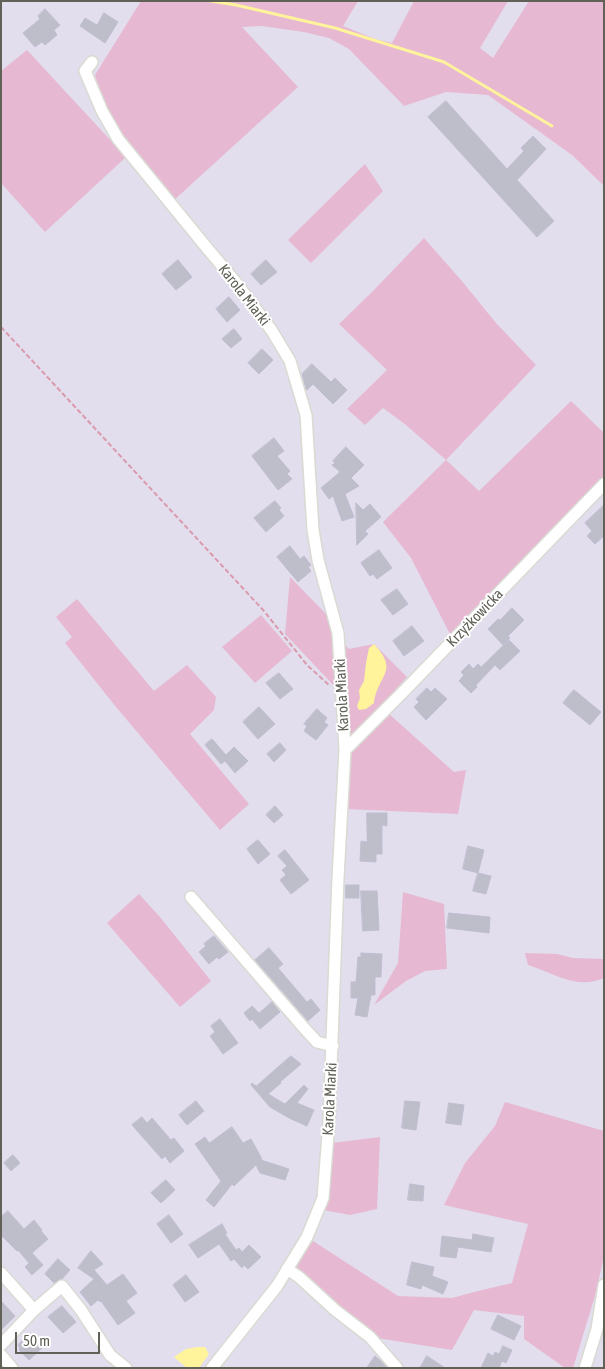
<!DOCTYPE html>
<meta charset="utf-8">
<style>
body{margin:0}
#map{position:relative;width:605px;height:1369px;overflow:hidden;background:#e2deed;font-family:"Asap Condensed",sans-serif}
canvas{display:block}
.frame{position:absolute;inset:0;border:2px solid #616158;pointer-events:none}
.scale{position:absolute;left:15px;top:1332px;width:85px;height:22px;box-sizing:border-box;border:2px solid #616158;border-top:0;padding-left:6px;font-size:15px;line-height:18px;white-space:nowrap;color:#616158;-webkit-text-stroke:4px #fff;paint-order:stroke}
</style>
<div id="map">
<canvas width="605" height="1369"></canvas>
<div class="frame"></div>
<div class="scale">50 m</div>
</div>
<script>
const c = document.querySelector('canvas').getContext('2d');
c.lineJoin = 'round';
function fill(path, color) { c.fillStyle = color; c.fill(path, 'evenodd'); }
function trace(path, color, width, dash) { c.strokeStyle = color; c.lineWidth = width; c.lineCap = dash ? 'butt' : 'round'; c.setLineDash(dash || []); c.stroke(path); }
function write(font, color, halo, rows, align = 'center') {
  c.font = font + ' "Asap Condensed",sans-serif'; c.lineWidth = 4; c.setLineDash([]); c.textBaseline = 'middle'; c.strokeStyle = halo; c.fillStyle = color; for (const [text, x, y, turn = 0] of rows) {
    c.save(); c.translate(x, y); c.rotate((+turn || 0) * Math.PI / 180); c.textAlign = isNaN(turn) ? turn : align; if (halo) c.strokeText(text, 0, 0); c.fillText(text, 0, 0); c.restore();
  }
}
const green = new Path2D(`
 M141,1H358L343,26L375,39L392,43L414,1H508L480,48L493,58L529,1H604V186L572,155L488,95L446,92L404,106L349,49L329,38L304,32L261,26L242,27L298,87L172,202L117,134L106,110L95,75Z
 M27,50L126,157L45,232L1,183V71Z
 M365,164L383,191L311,263L288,240Z
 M424,238L461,280L496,323L536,365L446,460L479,491L571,401L604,433V478L451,636L411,558L383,522L446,460L406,425L383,408L365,425L347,409L387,370L339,324L372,292Z
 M290,577L327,615L335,635L338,690L285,634Z
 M77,599L154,691L187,665L216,697L214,710L190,734L249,804L220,830L116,707L65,643L72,637L56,617Z
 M261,615L292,651L255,683L222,647Z
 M344,644L349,649L374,644L407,677L349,740Z
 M388,713L454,772L466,770L458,814L346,809L349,751Z
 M403,892L444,904L447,969L425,971L406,981L374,1005L398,963Z
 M139,894L160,917L211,981L180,1007L107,923Z
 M525,953L557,954L573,958L604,959V978C575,990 554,973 528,965Z
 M505,1102L604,1131V1256L595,1296L573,1368H565L524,1339V1316L474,1310L452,1350L377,1338L295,1266L313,1241L398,1296L452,1298L478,1291L512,1283L528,1224L444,1205L465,1163L495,1126Z
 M380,1137L377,1209L350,1215L323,1210L332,1143Z`);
const water = new Path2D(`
 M374,644C400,672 378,674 374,703L366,709L359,710L357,706L360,698L359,690L364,681L366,663L369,648Z
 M197,1347H205L209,1354L199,1368H187L174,1357L186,1349Z`);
const stream = new Path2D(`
 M211,1L236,5L335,28L444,62L552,126`);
const building = new Path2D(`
 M45,9L60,25L54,30L57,35L45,45L42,42L35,47L23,33L40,19L38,16Z
 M104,13L118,22L105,43L80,26L85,18L97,25Z
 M446,101L507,169L524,151L521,148L533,136L546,149L517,180L554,221L537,237L428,117Z
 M178,260L192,277L176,290L162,274Z
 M266,260L277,272L261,285L251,274Z
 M229,297L240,310L227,322L216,309Z
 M234,329L242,339L231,348L222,339Z
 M262,349L273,360L259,374L248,363Z
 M312,364L331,382L335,378L347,390L333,404L313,384L307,390L306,389L302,374Z
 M274,438L284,451L277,456L290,471L287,474L292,479L278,490L252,456Z
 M346,447L364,465L351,478L359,486L345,494L354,517L342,521L333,496L329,499L321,488L340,472L332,465L335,463L333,461Z
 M275,501L281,508L279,510L284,516L266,532L254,518Z
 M356,503L363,510L370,504L381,517L365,531L368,534L357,545Z
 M604,505V536L595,544L587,536L592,531L585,523Z
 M290,546L300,559L304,556L311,565L308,567L311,571L298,582L277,557Z
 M379,550L392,568L377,579L373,574L370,576L361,563Z
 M397,589L408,604L393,615L381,600Z
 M512,608L524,620L508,636L510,638L503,645L488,629L498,619L500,620Z
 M412,626L424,641L404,656L393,641Z
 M509,640L520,651L500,670L495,665L476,685L477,687L471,693L459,681L464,675L461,672L469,664L473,669L478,664L481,667Z
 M279,673L293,689L280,699L266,683Z
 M427,688L431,692L435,688L447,699L426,720L414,707L419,702L416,699Z
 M574,690L601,712L590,725L563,703Z
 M259,707L275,724L258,739L243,722Z
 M317,709L327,718L324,722L328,725L316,740L304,731L307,726L304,724Z
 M212,739L226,755L234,747L248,761L235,773L225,761L221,764L205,745Z
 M280,743L286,750L274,762L267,754Z
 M275,806L283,815L274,823L266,815Z
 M367,813H387V826L382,825V854H376V862L360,861L361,841L367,842Z
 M258,840L270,854L258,864L247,849Z
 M468,846L484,850L478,873L463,869Z
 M285,850L309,880L291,894L280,880L286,875L282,870L287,866L278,856Z
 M478,873L491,876L486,894L473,891Z
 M346,885H359V898H346Z
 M361,891H377L379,930L363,931Z
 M449,913L490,917L489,933L447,928Z
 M214,936L228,952L219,959L217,957L209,964L199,952L206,946L204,944Z
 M269,948L283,964L278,968L307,1002L311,999L320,1010L308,1021L255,960Z
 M361,953L382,954L381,977H375V995H371L367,1017L355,1015L358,998H351V982H356L358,957H361Z
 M272,1002L280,1012L260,1029L252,1019L250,1021L244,1013L252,1006L259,1013Z
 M220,1019L238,1043L223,1054L210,1036L215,1032L211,1026Z
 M291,1056L301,1064L280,1082L281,1083L268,1094L285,1104L304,1085L308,1089L297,1103L314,1110L307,1126L289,1118L270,1107L251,1085L252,1083L256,1086Z
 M196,1101L204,1111L187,1125L179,1115Z
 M405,1101L420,1102L416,1130L402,1128Z
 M449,1103L464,1105L461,1125L446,1123Z
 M142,1117L147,1123L152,1118L171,1140L174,1138L184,1151L170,1163L165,1156L162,1159L132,1125Z
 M232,1127L243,1143L251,1139L262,1159L261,1160L289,1169L285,1180L260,1173L256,1165L234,1186L232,1184L214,1207L206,1200L221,1181L195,1144L205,1137L209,1143Z
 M13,1155L20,1163L11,1171L4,1163Z
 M166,1180L175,1190L161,1203L151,1193Z
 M410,1184L424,1186L423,1201L408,1200Z
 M8,1211L24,1229L34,1220L42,1230L41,1231L48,1239L32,1253L43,1265L32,1275L25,1267L29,1263L18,1250L17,1251L1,1235V1217Z
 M169,1215L183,1234L171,1243L157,1224Z
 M222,1224L227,1233L225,1234L236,1250L239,1248L242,1252L249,1245L261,1257L248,1269L244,1265L242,1268L234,1259L231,1261L219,1244L198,1258L189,1245Z
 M473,1234L494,1238L491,1252L458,1247L456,1258L440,1256L442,1236L472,1240Z
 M91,1251L103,1264L94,1270L107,1285L123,1274L137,1293L126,1301L135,1313L118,1325L101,1301L100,1302L98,1300L91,1306L80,1292L94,1279L78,1268Z
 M58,1259L70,1270L62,1279L54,1283L45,1274Z
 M412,1262L434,1267L432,1276L448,1282L443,1294L422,1285L421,1289L407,1285Z
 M186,1275L199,1292L185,1302L173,1285Z
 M1,1301L15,1316L1,1330Z
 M62,1306L76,1322L63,1333L48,1317Z
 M498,1315L521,1326L514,1340L491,1329Z
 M29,1334L42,1348L29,1360L19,1350L20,1348L18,1345Z
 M503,1346L512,1350L506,1363L502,1361L499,1368H481L488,1353L493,1356L495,1352L499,1354Z
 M375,1356L380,1360L387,1368H367Z
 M427,1356L445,1368H420Z`);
const path = new Path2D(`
 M1,327L264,611L307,665L330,686`);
const minor = new Path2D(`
 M92,62L85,71L102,111L118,139L207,248L238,285L272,331L290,361L306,415L313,530L318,560L338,633L345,750L338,878L329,1122L323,1198L307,1237L277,1286L212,1368
 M345,750L404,691L604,484
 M191,897L305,1029L317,1042L333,1046
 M287,1269L299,1277L335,1310L370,1337L397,1368
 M1,1273L34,1310
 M1,1345L34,1310L62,1286L81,1310L110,1355L126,1368
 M1,1355L12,1368
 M585,1368L597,1329L604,1285`);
const streetNames = [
 ["Karola Miarki",244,295,52],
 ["Krzyżkowicka",475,618,-46],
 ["Karola Miarki",342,695,-93],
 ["Karola Miarki",330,1099,-87]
];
fill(green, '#e7b8d2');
fill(water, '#fff39c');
trace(stream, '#fff39c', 3);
fill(building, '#bebeca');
trace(building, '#bfbdd2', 1);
trace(minor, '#d9dad2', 14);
trace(path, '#da9aad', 2, [5, 2.5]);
trace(minor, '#fff', 11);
write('15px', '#616158', '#fff', streetNames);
</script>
